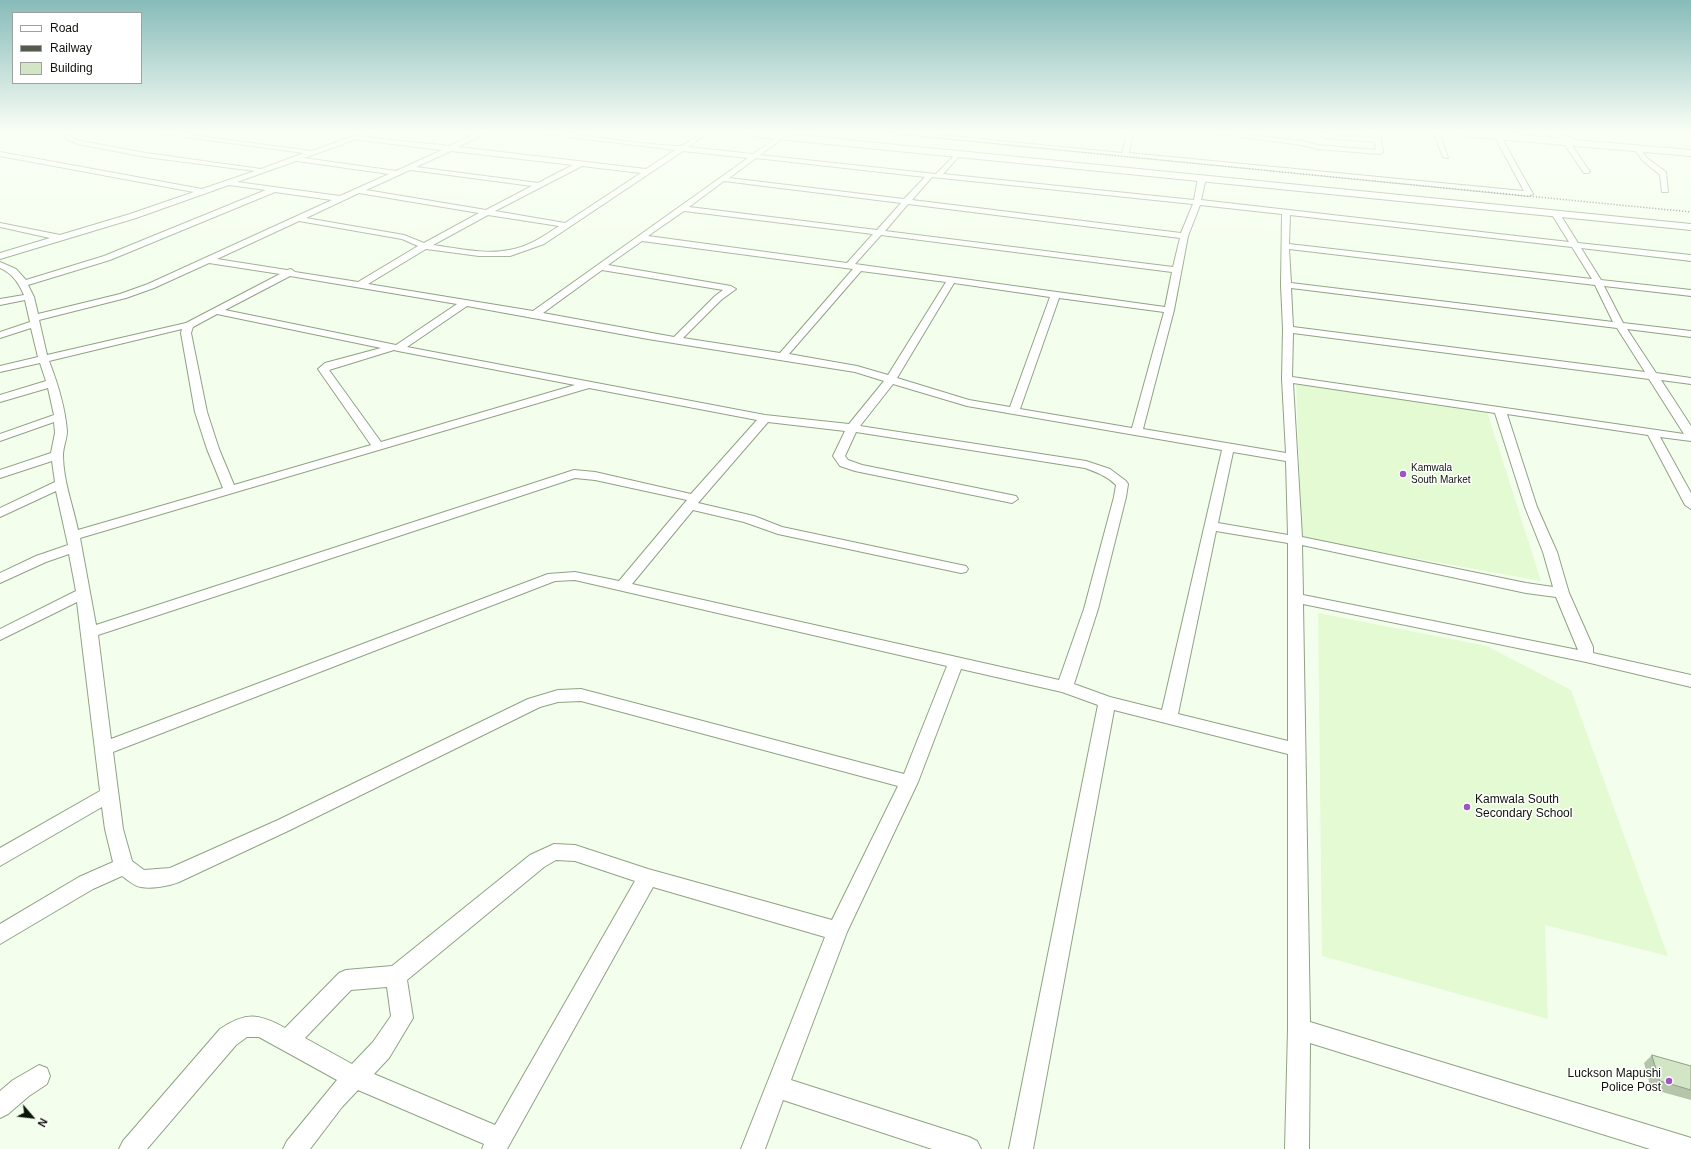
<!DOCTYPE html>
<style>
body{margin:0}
#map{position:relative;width:1691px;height:1149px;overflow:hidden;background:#f3ffec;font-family:Helvetica,sans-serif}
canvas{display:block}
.legend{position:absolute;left:12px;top:12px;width:130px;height:72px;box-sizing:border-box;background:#fff;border:1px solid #9fa19d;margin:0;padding:5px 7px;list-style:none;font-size:12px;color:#0e1409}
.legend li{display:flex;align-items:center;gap:8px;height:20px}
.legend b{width:20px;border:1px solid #9fa19d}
.north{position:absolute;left:12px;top:1097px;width:40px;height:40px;-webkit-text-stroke:3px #fff;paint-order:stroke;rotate:118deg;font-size:11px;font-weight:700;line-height:16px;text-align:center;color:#0e1409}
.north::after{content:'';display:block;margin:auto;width:14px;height:18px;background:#0e1409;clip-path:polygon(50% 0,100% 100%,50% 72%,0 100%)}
</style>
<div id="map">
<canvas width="1691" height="1149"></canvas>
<ul class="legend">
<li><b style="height:5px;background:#fff"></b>Road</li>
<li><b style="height:5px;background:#535b4e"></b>Railway</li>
<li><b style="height:11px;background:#d2e5c5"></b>Building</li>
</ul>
<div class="north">N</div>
</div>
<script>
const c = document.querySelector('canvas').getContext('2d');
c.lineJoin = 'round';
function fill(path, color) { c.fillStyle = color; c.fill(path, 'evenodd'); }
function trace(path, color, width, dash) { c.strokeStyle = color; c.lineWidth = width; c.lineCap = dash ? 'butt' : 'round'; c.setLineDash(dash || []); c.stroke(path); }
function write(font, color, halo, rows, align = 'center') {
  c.font = font + ' Helvetica,sans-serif'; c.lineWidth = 3; c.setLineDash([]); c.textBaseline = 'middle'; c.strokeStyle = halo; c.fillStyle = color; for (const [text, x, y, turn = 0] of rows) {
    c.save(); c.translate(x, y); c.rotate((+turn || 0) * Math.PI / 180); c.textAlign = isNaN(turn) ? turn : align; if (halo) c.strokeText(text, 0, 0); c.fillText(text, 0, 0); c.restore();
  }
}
const built = new Path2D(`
 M1296,383L1487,411L1541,581L1302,538Z
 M1318,613L1487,646L1571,690L1668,956L1545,925L1548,1019L1322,956Z`);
const street = new Path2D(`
 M52,133H61L81,141L146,153L261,169L304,153L155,133H176L312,151L362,133H372L365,137L449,146L478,133H487L458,147L646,169L675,150L537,133C584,133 631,144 678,146C687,147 695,133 708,133L688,147L753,154L781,135L784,137L783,138L760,155L936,174L958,152L961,154L943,174L1194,200L1198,178L1202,176L1206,178L1201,200L1569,242L1551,213L1555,211H1558L1578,243L1691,255V261L1581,248L1601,280L1691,290V296L1604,286L1623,323L1691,331V337L1627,329L1656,373L1691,378V384L1661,380L1691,426V441L1660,437L1691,493V509L1685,505L1648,435L1507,414L1537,507L1557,552L1569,593L1593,647V653L1691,675V687L1586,662L1303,604L1310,1022L1688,1137L1691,1138V1149H1650L1310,1043L1309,1149H1285L1288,1029V754L1114,710L1033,1149H1009L1098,705L1062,692L961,669L918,782L847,932L791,1080L969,1137L977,1141L981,1149H932L783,1100L765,1149H741L825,937L653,887L507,1149H482L484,1144L358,1090L342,1107L310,1149H283L287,1141L337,1080L259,1037H247L236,1045L147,1149H119L123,1141L220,1029C246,1012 258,1013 285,1028L339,973L346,970L392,966L530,855L554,844L575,845L648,869L832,920L898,786L581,701L558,702L540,707L290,830L179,882C169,886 152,889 141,887C134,886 128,880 122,876L93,889L0,944V924L79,877L113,862L105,829L102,807L0,866V848L100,791L77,602L0,640V629L76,591L69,554L46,562L0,583V573L36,556L68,545L56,491L0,517V508L55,482L52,461L0,478V470L51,453L55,433L54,422L0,441V434L54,415L48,388L0,402V395L46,381L40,363L0,372V366L38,357L31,328L0,338V332L30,322L25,300L0,305V299L24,295C18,282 13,274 0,268V262L16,269L26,280L104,256L266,190L229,185L136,218L0,259V253L50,238L0,227V223L60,235L130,214L194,192L0,156V152L202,189L255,171L146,157L78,144ZM357,139L359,140L442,150L396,171L304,158ZM451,151L573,165L538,183L416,167ZM683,151L748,158L533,311L368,284L426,249L479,256H510L544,244ZM756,158L925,177L904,199L729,178ZM296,161H297L389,174L340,196L237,182ZM582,166L641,173L565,223L495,211ZM410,170H411L532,186L486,210L366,190ZM932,177L1193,204L1181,233L912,200ZM724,181L901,203L877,230L689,207ZM275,192L332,200L148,284L120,294L38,314L34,297L28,285L110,260ZM359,193L479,213L424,243L404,235L306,218ZM908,204L1180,238L1173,267L885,231ZM1200,205L1282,214L1281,285L1283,329L1282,379L1286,453L1143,429L1174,310L1188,236ZM684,211L873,234L847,263L648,236ZM488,215L559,226C544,236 528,247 509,250C487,255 455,248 433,245ZM1290,215L1572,247L1592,279L1289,244ZM299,221L402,239L418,246L358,282L295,272L291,269L287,270L217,259ZM881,235L1172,272L1165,307L855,264ZM642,241L853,269L780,353L683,338L721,300L736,289L731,286L608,265ZM1289,249L1595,285L1613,322L1291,283ZM209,263L280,274L186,323L47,355L39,320L126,298L154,288ZM602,270L723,290L715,296L674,337L543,313ZM861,271L946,282L888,375L857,366L789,354ZM290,276L457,304L396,345L225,310ZM954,283L1050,297L1010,407L969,400L897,378ZM1291,288L1617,328L1645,372L1293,327ZM1059,298L1164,312L1132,428L1020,409ZM467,306L648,339L855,372L884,381L849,424L765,415L407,347ZM217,314L381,348L325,363L318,369L371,445L234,485L219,449L207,412L191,333L193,327ZM182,329L181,333L195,412L207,449L223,488L78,530C73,506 63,480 63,455C63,447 67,439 67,431C65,407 58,384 49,361ZM1293,333L1649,379L1684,434L1292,377ZM394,350L398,351L575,385L381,442L329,370ZM1293,383L1495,413L1525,507L1543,552L1553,587L1526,583L1302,537ZM893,384L967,406L1222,450L1162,710L1110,697L1074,684L1098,609L1126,497L1128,484L1126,481L1110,469L1086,461L860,426ZM589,388L757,420L691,494L595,472L574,470L96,625L80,538ZM768,422L845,431L833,456L840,466L855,471L1012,503L1018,499L1016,496L862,465L848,460L845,456L856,432L1085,468C1096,472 1107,476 1116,485L1114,497L1084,609L1059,680L632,584L693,510L744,522L778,534L961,573L966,572L968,569L966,566L961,565L782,527L754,516L698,503ZM1233,452L1286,461L1288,535L1218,523ZM575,478L595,480L687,500L619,581L575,572L548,574L111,739L98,635ZM1216,531L1288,543V741L1178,714ZM1302,545L1526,593L1556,597L1578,650L1303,595ZM575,580L947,666L904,774L581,689L558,690L528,699L278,820L170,868L144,870L132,861L123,829L113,752L555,581ZM556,860L575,861L635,881L495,1125L374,1074L389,1058L413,1018L407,980L544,867ZM387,987L391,1016L373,1042L352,1064L305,1038L351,990Z
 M893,133H919L1122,153L1127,133H1133L1129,153L1524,191L1495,137L1498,135L1501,137L1533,194L1529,196Z
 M1211,133H1234L1303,141L1317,145L1376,150L1375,142L1324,138L1321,136L1324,134L1375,138L1374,133H1380L1383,152L1380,154L1317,149L1302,145Z
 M1434,133H1440L1448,158L1443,157Z
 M1545,133H1556L1586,143L1587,144L1584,146L1569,141L1590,172L1588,173H1584L1563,142L1565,140Z
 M1636,148H1640L1647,158L1666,172L1668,192H1662L1660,175L1642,160L1635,149Z
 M39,1065L47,1068L50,1076L47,1084L29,1096L8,1114L0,1118V1091L13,1080Z`);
const secondary = new Path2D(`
 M743,133H777L1691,224V230L747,136Z
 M1457,133H1496L1691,150V156L1461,136Z`);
const rail = new Path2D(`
 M885,133L1691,212`);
const wall = new Path2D(`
 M1652,1055L1691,1066V1100L1651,1089L1644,1063Z`);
const building = new Path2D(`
 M1652,1055L1691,1066V1090L1660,1081Z`);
const markers = [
 [1403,474,4,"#9f53c5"],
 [1467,807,4,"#9f53c5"],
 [1669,1081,4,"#9f53c5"]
];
const poiNames = [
 ["Kamwala",1411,468],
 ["South Market",1411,480]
];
const nearPoinames = [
 ["Kamwala South",1475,800],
 ["Secondary School",1475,814],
 ["Luckson Mapushi",1661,1074,"right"],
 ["Police Post",1661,1088,"right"]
];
fill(built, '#e3fad3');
trace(street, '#90a284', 2);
trace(secondary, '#90a284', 2);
fill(street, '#fff');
fill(secondary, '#fff');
trace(rail, '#535b4e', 1.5, [1, 2]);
fill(wall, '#b5c5a9');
fill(building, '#d2e5c5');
trace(building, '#93a08a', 1);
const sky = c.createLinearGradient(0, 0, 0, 294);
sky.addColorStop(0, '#87bbb9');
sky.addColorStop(0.45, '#fafff6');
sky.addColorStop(1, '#fafff600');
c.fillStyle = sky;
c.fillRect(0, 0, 1691, 294);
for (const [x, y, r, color] of markers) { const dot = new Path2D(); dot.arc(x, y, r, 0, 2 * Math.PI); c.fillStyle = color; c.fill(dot); trace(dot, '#fff', 1.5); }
write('10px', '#0e1409', '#fff', poiNames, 'left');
write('12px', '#0e1409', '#fff', nearPoinames, 'left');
</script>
